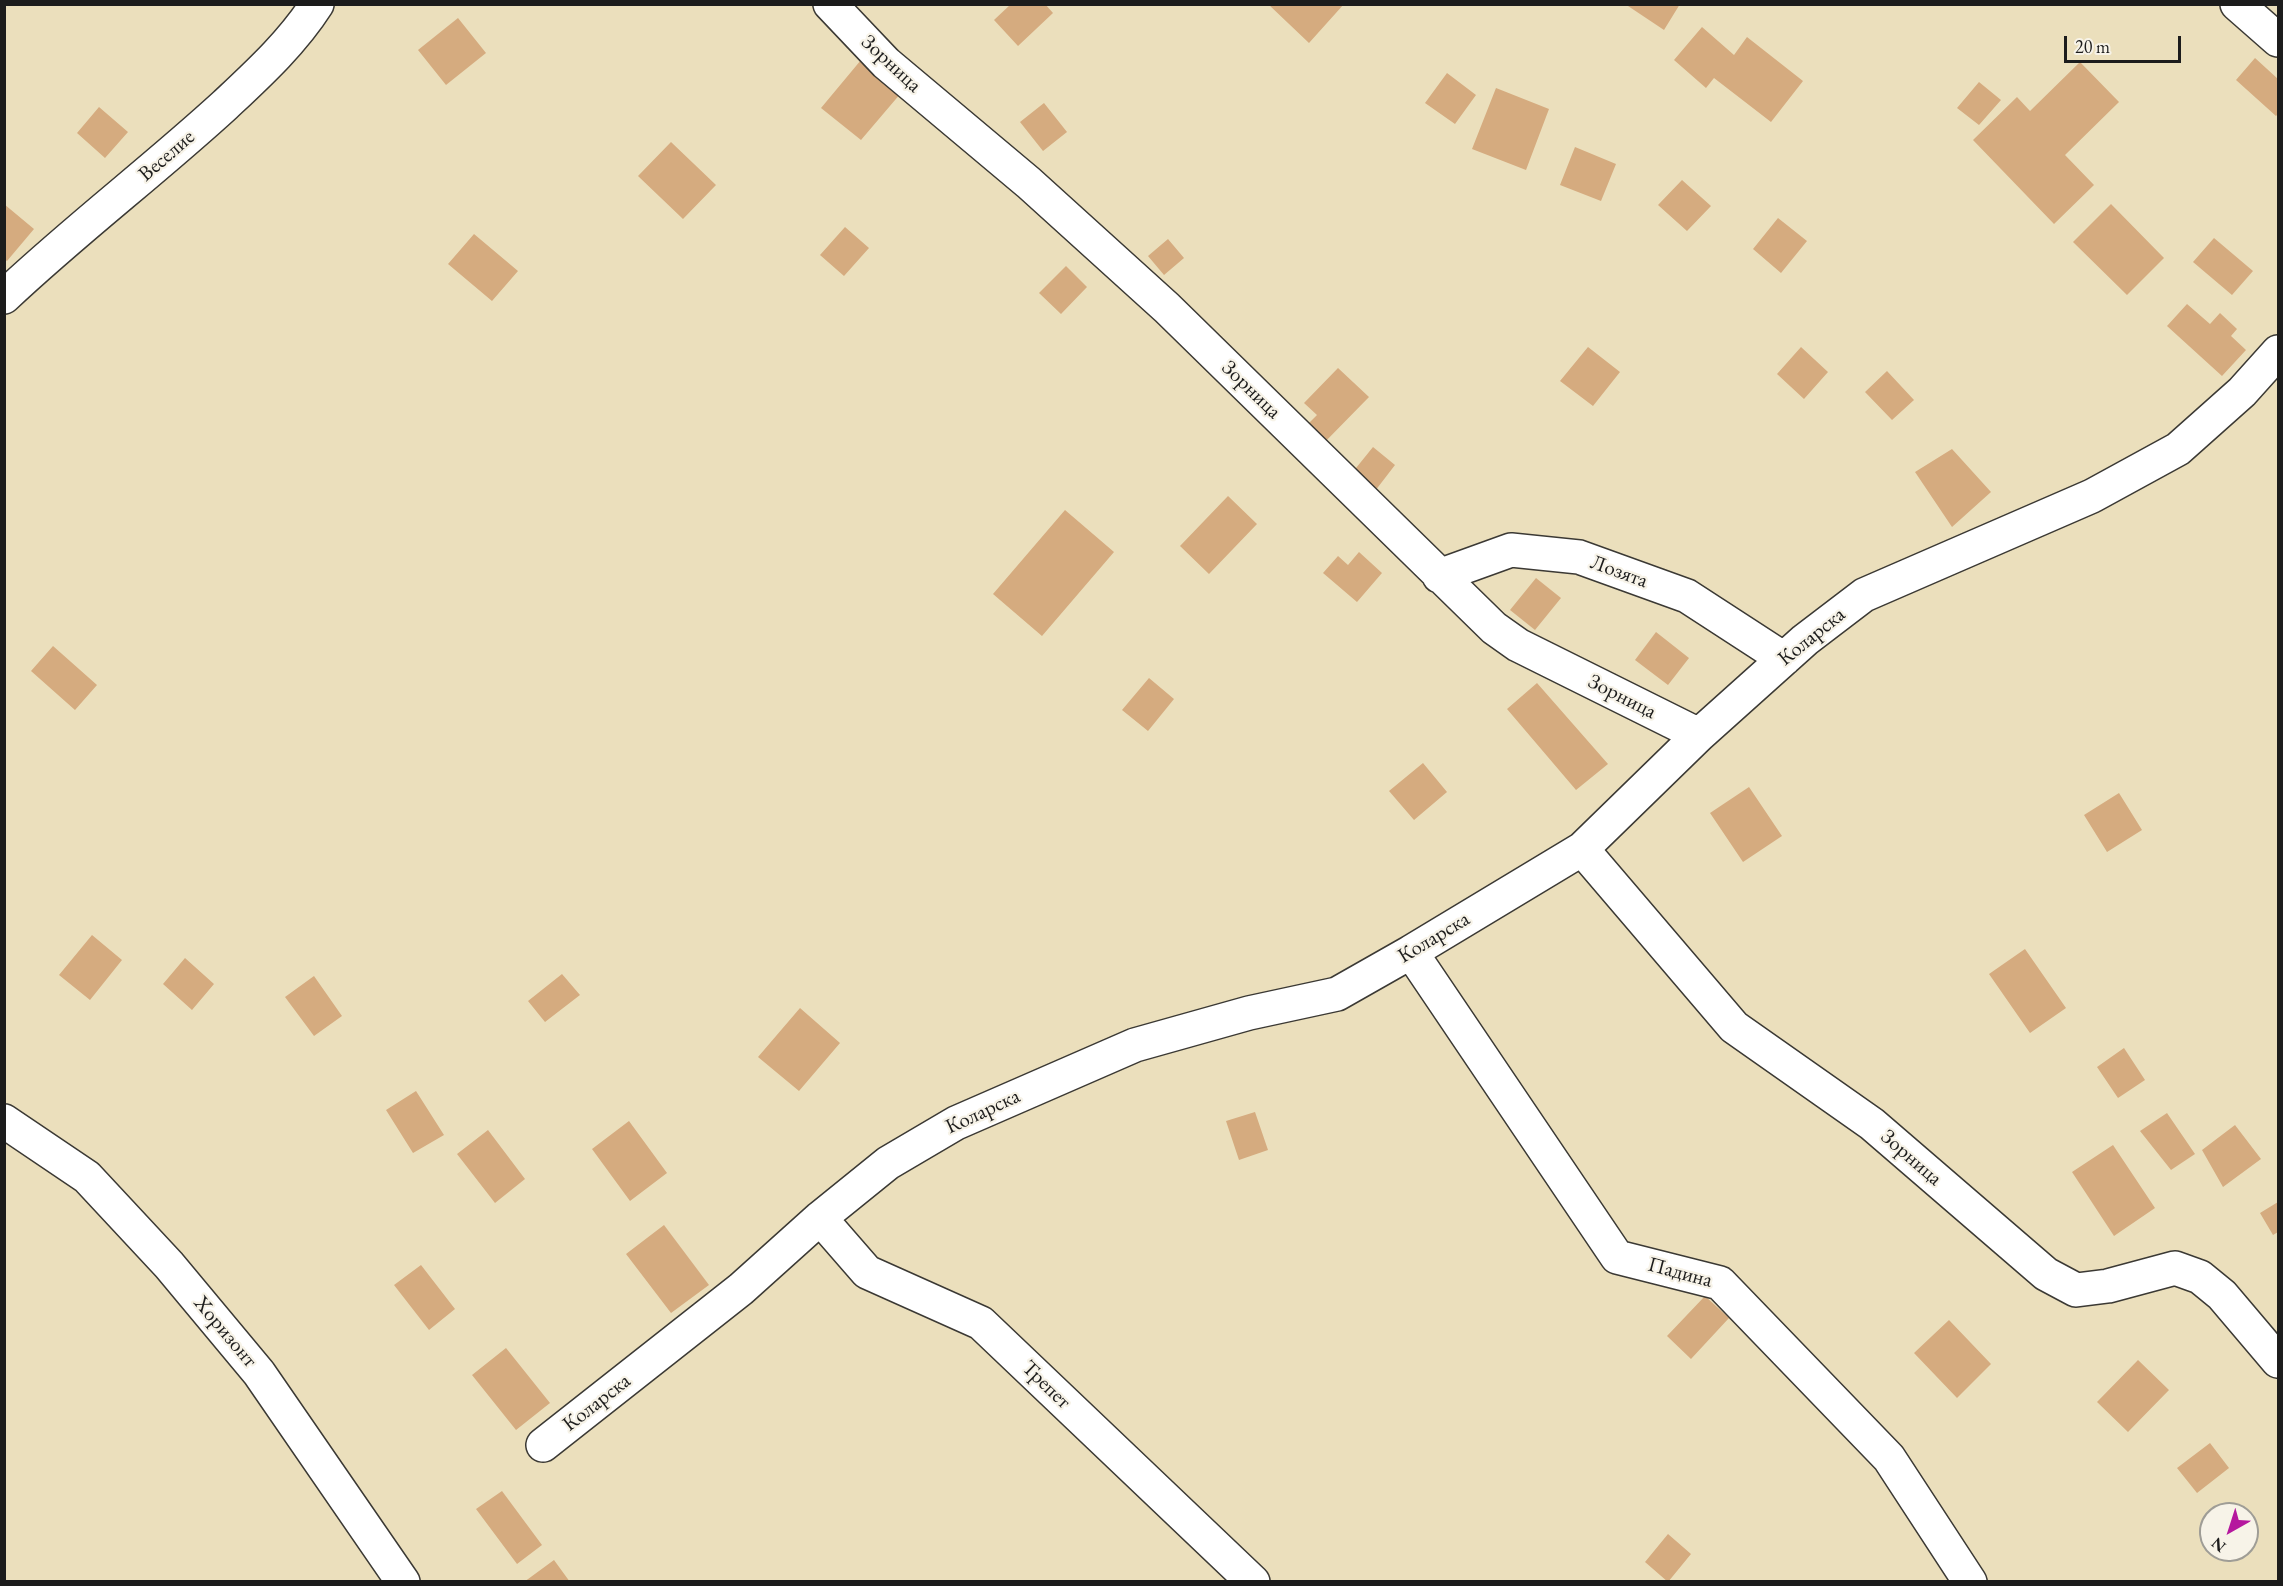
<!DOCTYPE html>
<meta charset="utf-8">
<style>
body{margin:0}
#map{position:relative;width:2283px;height:1586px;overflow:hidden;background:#ebdfbc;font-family:"EB Garamond",serif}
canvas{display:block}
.frame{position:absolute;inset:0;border:6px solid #1c1c1c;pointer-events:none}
.north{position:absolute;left:2199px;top:1502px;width:60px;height:60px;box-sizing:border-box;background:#f7f3e8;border:2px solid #9f9d96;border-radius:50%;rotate:219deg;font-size:16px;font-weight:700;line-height:24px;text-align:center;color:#1c1c1c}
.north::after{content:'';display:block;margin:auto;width:21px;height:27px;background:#b5179e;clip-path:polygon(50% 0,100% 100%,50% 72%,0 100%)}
.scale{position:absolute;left:2064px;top:36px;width:117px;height:27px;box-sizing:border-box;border:3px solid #1c1c1c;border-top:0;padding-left:8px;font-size:18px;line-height:21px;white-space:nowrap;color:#1c1c1c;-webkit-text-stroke:4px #f7f3e8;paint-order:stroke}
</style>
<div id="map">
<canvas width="2283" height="1586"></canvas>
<div class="frame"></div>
<div class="north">N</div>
<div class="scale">20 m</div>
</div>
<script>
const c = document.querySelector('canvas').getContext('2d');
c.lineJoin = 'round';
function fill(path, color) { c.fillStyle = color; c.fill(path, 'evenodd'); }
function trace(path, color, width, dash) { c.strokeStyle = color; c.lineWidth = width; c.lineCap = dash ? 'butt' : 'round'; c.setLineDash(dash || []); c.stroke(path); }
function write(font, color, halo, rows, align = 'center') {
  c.font = font + ' "EB Garamond",serif'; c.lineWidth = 4.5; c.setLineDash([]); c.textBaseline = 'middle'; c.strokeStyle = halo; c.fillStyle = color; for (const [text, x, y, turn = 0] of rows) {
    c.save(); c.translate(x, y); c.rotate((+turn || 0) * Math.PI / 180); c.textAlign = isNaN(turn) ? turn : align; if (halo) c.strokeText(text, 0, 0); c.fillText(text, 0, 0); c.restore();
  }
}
const building = new Path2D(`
 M1011,4H1045L1053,13L1018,46L994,20Z
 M1268,4H1344L1309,43Z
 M1625,4H1680L1664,30Z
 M458,18L486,53L446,85L418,50Z
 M1702,27L1734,55L1747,37L1803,81L1771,122L1714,78L1706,88L1674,60Z
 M2255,58L2278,79V114L2276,116L2236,80Z
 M861,60L901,93L861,140L821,108Z
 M2080,62L2119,102L2065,155L2094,185L2054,224L1973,140L2017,97L2030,111Z
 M1447,73L1476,95L1455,124L1425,103Z
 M1979,82L2001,100L1979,125L1957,108Z
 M1496,88L1549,109L1526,170L1472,149Z
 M1044,103L1067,132L1043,151L1020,122Z
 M99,107L128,132L105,158L77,133Z
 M671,142L716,185L683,219L638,176Z
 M1575,147L1616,164L1601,201L1560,185Z
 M1682,180L1711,206L1687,231L1658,205Z
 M4,204L34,229L7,261L4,259Z
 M2111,204L2164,258L2127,295L2073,242Z
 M1778,218L1807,241L1781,273L1753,249Z
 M845,227L869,248L844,276L820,255Z
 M474,234L518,271L492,301L448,264Z
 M2214,238L2253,271L2232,295L2193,262Z
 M1168,239L1184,258L1164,275L1148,256Z
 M1066,266L1087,287L1061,314L1039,293Z
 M2187,304L2210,324L2220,313L2237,329L2231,336L2246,350L2222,376L2167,326Z
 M1588,347L1620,372L1593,406L1560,381Z
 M1801,347L1828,372L1804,399L1777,374Z
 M1338,368L1369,397L1321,446L1303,429L1317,415L1304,403Z
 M1887,371L1914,400L1892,420L1865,392Z
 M1373,447L1395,465L1375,491L1352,473Z
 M1952,449L1991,492L1952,527L1915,472Z
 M1228,496L1257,524L1209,574L1180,546Z
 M1065,510L1114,552L1042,636L993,594Z
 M1359,552L1382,573L1357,602L1323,573L1338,556L1348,565Z
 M1536,578L1561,598L1535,630L1510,610Z
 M1656,632L1689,658L1668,685L1635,660Z
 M53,646L97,685L75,710L31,671Z
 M1149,678L1174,699L1148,731L1122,710Z
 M1537,683L1608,764L1576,790L1507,709Z
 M1423,763L1447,792L1414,820L1389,791Z
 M1749,787L1782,836L1743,862L1710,813Z
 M2119,793L2142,830L2107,852L2084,815Z
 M92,935L122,960L90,1000L59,975Z
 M2025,949L2066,1008L2030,1033L1989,974Z
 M185,958L214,984L192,1010L163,984Z
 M562,974L580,995L545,1022L528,1001Z
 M314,976L342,1016L314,1036L285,997Z
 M800,1008L840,1043L799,1091L758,1057Z
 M2124,1048L2145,1080L2118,1098L2097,1067Z
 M416,1091L444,1135L413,1153L386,1110Z
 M1255,1112L1268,1150L1239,1160L1226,1121Z
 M2167,1113L2195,1154L2171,1170L2140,1131Z
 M629,1121L667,1173L630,1201L592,1149Z
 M2235,1125L2261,1159L2223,1187L2202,1150Z
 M488,1130L525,1179L495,1203L457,1154Z
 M2113,1145L2155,1208L2114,1236L2072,1172Z
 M2278,1202V1232L2273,1235L2260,1213Z
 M664,1225L709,1285L671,1313L626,1254Z
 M421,1265L455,1309L429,1330L394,1285Z
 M1705,1296L1729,1318L1691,1359L1667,1336Z
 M1949,1320L1991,1364L1957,1398L1914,1353Z
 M506,1348L550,1403L516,1430L472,1375Z
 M2138,1360L2169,1390L2128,1432L2097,1402Z
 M2210,1443L2229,1468L2197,1493L2177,1468Z
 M502,1491L542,1545L517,1564L476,1509Z
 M1668,1534L1691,1554L1668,1582L1645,1562Z
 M554,1560L570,1582H524Z`);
const minor = new Path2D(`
 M830,4L886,63L1029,183L1167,308L1494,628L1518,645L1699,735
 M2237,4L2278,40
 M4,297C75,230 153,171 225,105C258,74 292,43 317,4
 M1439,576L1511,550L1579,557L1687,596L1784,659
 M1582,849L1734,1027L1872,1124L2046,1274L2076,1290L2108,1286L2175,1268L2200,1277L2222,1295L2278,1361
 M1411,952L1617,1257L1720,1283L1889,1458L1970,1582
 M4,1121L87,1177L169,1265L259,1373L403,1582
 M820,1218L867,1272L981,1323L1253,1582
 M543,1445L741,1289L820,1218L888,1163L956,1123L1135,1045L1249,1013L1337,994L1411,952L1582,849L1699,735L1805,640L1864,595L2092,496L2178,449L2242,392L2278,352`);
const streetNames = [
 ["Зорница",891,64,43],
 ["Веселие",167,156,-41],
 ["Зорница",1251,390,44],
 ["Лозята",1619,572,20],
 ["Коларска",1812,637,-39],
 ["Зорница",1622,697,27],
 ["Коларска",1434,938,-31],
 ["Коларска",983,1112,-25],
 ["Зорница",1911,1158,41],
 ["Падина",1680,1273,15],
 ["Хоризонт",225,1332,50],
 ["Трепет",1046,1385,44],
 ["Коларска",597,1403,-38]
];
fill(building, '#d5ab7f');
trace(minor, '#3b3934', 36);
trace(minor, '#fff', 33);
write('21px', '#1c1c1c', '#f7f3e8', streetNames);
</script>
